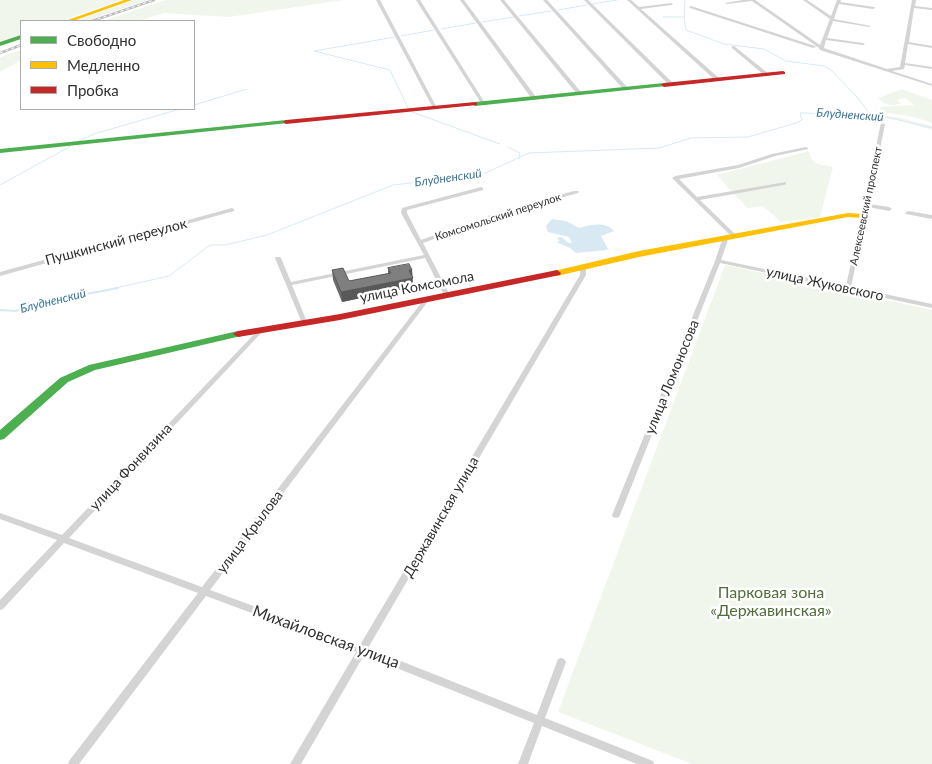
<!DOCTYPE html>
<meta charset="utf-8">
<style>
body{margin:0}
#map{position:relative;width:932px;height:764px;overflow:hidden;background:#fff;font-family:Lato,sans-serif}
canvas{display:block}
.legend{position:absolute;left:20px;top:20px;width:175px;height:90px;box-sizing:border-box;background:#fff;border:1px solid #acacac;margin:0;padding:6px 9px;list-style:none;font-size:15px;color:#303030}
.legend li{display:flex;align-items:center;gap:10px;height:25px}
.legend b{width:25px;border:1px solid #acacac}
</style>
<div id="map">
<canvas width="932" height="764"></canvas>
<ul class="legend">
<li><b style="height:6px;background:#4caf50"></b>Свободно</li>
<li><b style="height:6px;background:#ffc107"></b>Медленно</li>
<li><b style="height:6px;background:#c62828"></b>Пробка</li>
</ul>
</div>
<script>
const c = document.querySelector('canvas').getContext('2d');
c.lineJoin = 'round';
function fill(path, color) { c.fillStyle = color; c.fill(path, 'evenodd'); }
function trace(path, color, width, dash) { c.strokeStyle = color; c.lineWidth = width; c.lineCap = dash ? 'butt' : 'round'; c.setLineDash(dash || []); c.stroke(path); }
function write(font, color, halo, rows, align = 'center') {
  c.font = font + ' Lato,sans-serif'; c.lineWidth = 5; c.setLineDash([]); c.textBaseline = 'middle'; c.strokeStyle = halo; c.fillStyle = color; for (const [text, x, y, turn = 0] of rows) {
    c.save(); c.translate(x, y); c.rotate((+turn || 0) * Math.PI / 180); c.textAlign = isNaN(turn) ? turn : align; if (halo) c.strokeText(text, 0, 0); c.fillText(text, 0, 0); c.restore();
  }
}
const green = new Path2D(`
 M0,0H121L60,21H21V35L0,42Z
 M135,0H148L86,21H74Z
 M165,0H344L229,17L164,13L138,21H103Z
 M21,50V60L0,72V57Z
 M901,89L932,100V123L914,117L882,112L879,107L914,105L905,98L896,100L901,103C893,107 884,105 878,98Z
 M829,110L897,117L932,126V130L899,120L813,111Z
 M809,151C812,166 819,164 833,167L820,217L781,222L763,206L747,208L717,175Z
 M725,265L932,310V764H692L558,712Z`);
const water = new Path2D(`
 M552,219L566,221L579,228C591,225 605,221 614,231L601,236L608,249L607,250L576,253L570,248L556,242L560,241L557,238L561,237L569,243H572L569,237L548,232L546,226Z`);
const streamFar1 = new Path2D(`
 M592,4L617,0
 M558,10L587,5
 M519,16L551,11
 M663,17H684L686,30L724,44L764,49L786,61L824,66L831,70L857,97L870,114
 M684,17L685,0
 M482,22L514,17
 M441,29L476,23
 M401,36L434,30
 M395,37L314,51L390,70L408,108
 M194,105L247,89
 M412,112L500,144
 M79,141L94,134L180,109
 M508,147L520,153L519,158
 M0,185L71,146
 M111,289L169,276L210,245H225L267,235L393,185L481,175L529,153L659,148L691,138L748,137L796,123L802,120L800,113H805L886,117L932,128`);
const stream = new Path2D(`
 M0,310L15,311L44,302L118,288`);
const street = new Path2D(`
 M376,0H380L437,108V109L433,108Z
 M416,0H420L485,103V104L481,103Z
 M460,0H464L536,97V99H532Z
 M500,0H504L581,92V94H577Z
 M543,0H547L628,88V90H624Z
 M584,0H588L673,83V85H669Z
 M627,0H631L639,7L672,3L673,4L671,5L641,9L720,79V81H716Z
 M743,0H755L820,45L830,19L803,0H807L831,16L837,0H841L840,2L874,7L875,8L873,9L839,4L834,19L871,26L869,27L833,21L827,38L863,43L865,44L863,45L826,40L824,48L887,69L900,67L912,0H916L915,6L932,8V10L914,8L909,42L932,46V48L908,44L905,63L932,67V69L905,65L904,69L892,71L932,84V86L820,50L819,48L752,1L727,4L725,3Z
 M691,6L815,46L816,47L813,48L690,8L689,7Z
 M732,46H734L769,74V76H765L732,48Z
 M881,123L885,124L869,204L889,207L892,209L889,211L868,207L851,287L932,304V308L720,263L620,515L619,517L616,518L613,517L612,515L715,261L723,237L726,235L729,237L721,260L846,286Z
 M806,147L808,148V149L775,156L739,168L679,179L697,197L786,182V184L784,185L700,200L736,235V237H732L672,178L675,176L738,165L772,154Z
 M481,187L483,188V190L407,210V213L421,240L496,213L574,191H578L579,192L578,193L500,215L423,243L450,295L449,296L447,297L444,295L425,258L292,285L307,322L304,324L302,323L275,258L276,257H280L281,258L291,282L424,255L401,213L402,208Z
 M232,208L234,209V211L0,276V272Z
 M908,211L932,215V219L906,214L905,213Z
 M583,266L586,268V275L368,648L537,715L558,659L561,658L564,659L566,662L545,718L653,761L654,764H637L542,726L528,764H518L534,723L364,655L301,764H290L356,652L206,596L79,764H68L69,761L198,593L64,543L3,609L0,610V600L57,540L0,519V513L62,535L260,328H264L265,329L264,330L69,538L202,587L425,298H429L430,299L429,300L210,590L360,645L580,275V268Z`);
const fast = new Path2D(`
 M21,35V39L0,46V42Z
 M664,83L667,85L666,86L475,106L472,104L475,102Z
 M286,120L289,122L288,123L0,153V149Z
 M238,331L241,332L243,334L241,336L95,370L68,382L4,439L0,440V430L60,378L89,365Z`);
const slow = new Path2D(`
 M124,0H132L73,21H65Z
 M848,213L863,214L867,216L863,218L848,217L639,257L557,276L553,273L554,271L639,251Z`);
const jam = new Path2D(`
 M783,71L785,72V74L664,87L661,85L664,83Z
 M475,102L477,103V105L286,124L283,122L286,120Z
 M557,270L561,273L560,275L340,320L238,337L233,334L238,331L340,314Z`);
const rail = new Path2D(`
 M92,21L154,0
 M0,53L21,45`);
const wall = new Path2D(`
 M388,268L412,270L413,287L342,302L333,280L332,270L349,281L388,274Z`);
const shadedWall = new Path2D(`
 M412,270L413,287L342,302L341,292Z`);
const building = new Path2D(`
 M409,264L412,270H409L413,278L341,292L332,270L343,268L349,281L391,273L388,268Z`);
const farStreetnames = [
 ["Алексеевский проспект",866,206,-78],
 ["Комсомольский переулок",498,217,-18]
];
const farWaternames = [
 ["Блудненский",850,115,4],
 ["Блудненский",448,178,-8],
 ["Блудненский",53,301,-14]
];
const streetNames = [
 ["Пушкинский переулок",116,242,-15],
 ["улица Жуковского",825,284,12],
 ["улица Комсомола",417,287,-11],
 ["улица Ломоносова",672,377,-68],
 ["улица Фонвизина",131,467,-47],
 ["Державинская улица",441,517,-60],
 ["улица Крылова",250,532,-53]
];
const nearParknames = [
 ["Парковая зона",771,593],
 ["«Державинская»",771,611]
];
const nearStreetnames = [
 ["Михайловская улица",326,637,20]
];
fill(green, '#f1f6ec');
fill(water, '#d8e9f4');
trace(streamFar1, '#d8e9f4', 1);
trace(stream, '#d8e9f4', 2);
fill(street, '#d4d4d4');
fill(fast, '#4caf50');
fill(slow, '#ffc107');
fill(jam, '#c62828');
trace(rail, '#bcbcbc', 2.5);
trace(rail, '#fff', 1, [3]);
fill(wall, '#6d6d6d');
fill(shadedWall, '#595959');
fill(building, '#7f7f7f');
trace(building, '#595959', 1);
write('11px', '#303030', '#fff', farStreetnames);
write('italic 12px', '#367399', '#fff', farWaternames);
write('14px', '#303030', '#fff', streetNames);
write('16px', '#526f39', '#fff', nearParknames);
write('16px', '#303030', '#fff', nearStreetnames);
</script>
